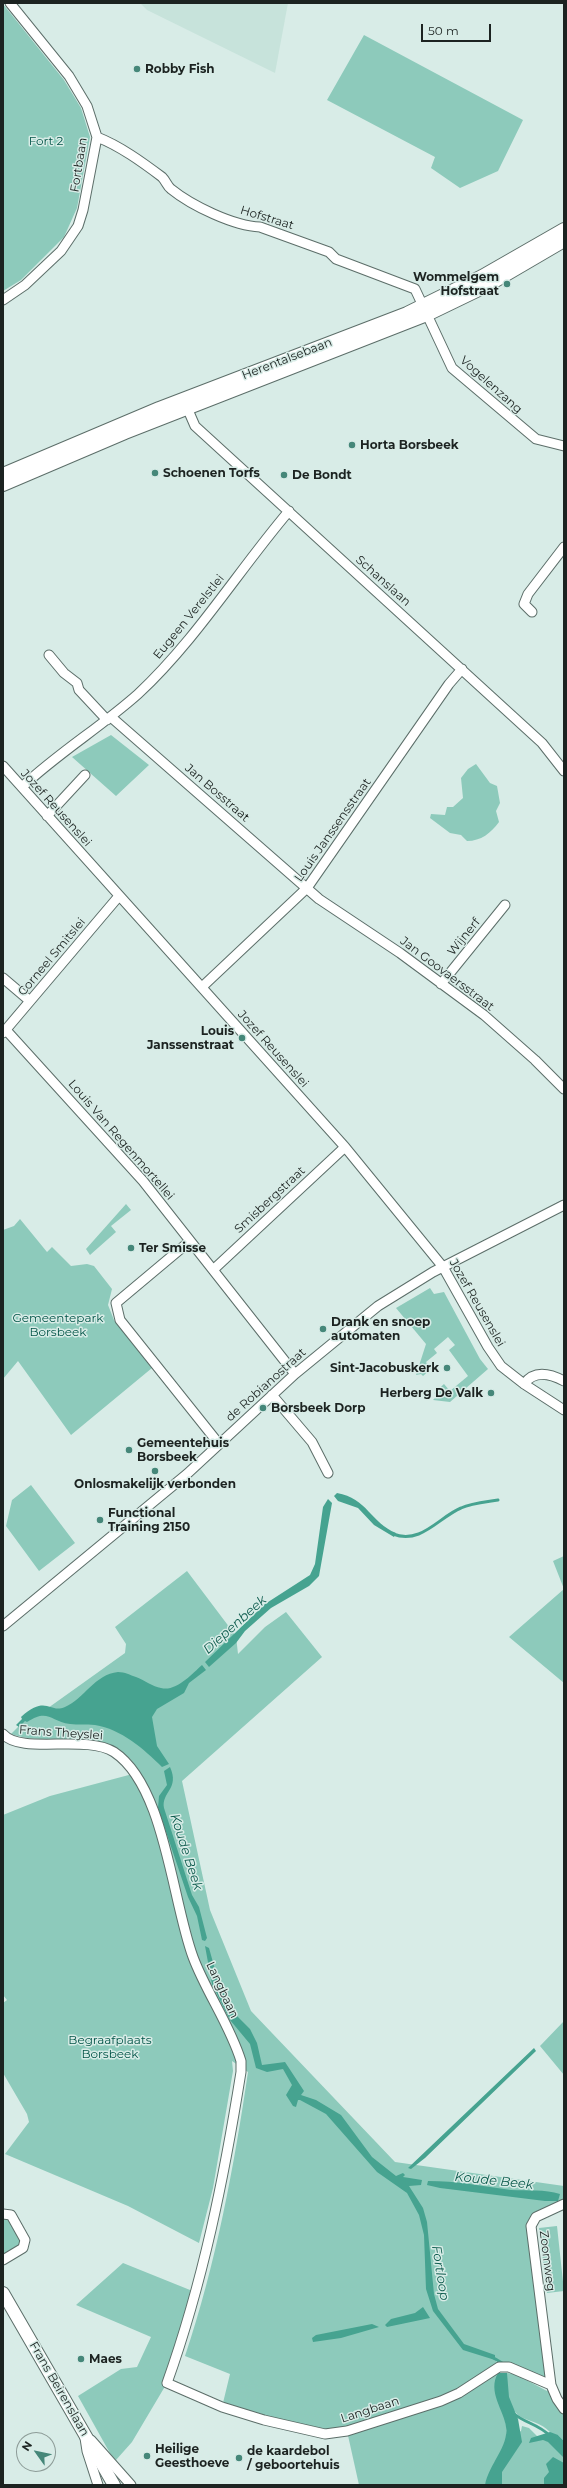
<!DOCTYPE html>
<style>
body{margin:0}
#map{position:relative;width:567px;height:2488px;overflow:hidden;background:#d8ece7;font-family:Montserrat,sans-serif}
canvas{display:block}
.frame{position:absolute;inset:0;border:4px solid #1c2321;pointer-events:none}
.north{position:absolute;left:16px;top:2432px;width:40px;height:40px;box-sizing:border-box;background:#d8ece7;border:1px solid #8d9c98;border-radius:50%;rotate:303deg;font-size:11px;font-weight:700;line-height:16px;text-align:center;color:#1c2321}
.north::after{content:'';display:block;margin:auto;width:14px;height:18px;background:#458779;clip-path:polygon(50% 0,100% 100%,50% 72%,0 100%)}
.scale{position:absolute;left:421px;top:24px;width:70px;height:18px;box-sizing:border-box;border:2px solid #1c2321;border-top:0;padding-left:5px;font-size:12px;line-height:14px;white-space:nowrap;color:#1c2321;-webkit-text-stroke:3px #d8ece7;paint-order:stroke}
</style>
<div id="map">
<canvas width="567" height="2488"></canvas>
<div class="frame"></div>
<div class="north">N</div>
<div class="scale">50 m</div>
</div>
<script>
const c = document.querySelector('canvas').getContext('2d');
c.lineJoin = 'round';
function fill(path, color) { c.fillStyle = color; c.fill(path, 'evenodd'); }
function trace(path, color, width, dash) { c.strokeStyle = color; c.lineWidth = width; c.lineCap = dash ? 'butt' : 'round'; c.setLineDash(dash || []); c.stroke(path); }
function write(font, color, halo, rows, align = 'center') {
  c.font = font + ' Montserrat,sans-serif'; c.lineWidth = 3; c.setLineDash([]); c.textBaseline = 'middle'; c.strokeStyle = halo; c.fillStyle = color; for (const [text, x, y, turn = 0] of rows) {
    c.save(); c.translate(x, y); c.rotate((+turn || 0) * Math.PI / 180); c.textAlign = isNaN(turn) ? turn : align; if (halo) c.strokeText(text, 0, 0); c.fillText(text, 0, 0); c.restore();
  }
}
const built = new Path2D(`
 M140,3H288L275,73L147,10Z`);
const green = new Path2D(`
 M3,4L64,80L81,108L90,137L77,208L64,237L21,280L3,291Z
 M364,35L523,120L498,171L460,188L431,168L435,157L327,100Z
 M111,735L149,765L116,796L72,757Z
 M476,764L490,783L497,786L500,803L496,811L499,822C491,833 481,841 467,841L461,835L450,833L430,818L431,814L445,815L447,807H453L463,798L461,778L468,769Z
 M126,1204L131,1210L111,1226L116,1232L90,1255L86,1249Z
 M20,1219L47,1252L52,1247L71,1266L87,1264L94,1266L112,1289L108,1305L114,1320L152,1368L71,1435L18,1361L3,1379V1230L14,1226Z
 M430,1288L434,1294L444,1292L480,1359L488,1369L450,1402L433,1400L437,1396L434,1393L444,1384L450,1391L468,1376L449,1350L455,1345L448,1337L434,1349L437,1353L426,1362L431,1369L423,1376L421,1374L416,1375L426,1344L396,1308Z
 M31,1485L75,1543L39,1571L6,1526L12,1500Z
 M564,1556V1589L553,1561Z
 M187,1571L236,1636L238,1654L265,1627L286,1612L322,1657L182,1781L210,1910L251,2011L395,2162L564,2186V2204L531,2226L551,2385L549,2393L564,2414V2441L558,2435H552C546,2425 533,2422 523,2418C508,2411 505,2387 507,2373L515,2374L547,2391L551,2385L508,2367L494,2357L497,2363L494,2369L498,2373L506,2426V2440L521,2431L522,2426L529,2428L539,2438L552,2443L564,2455V2485H359L347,2431L340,2433L222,2407L230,2374L185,2356C216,2264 234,2167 248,2072L232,2061L233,2071L213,2188L199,2243L128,2206L5,2154L29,2122L27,2114L3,2073V2003L7,2000L3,1995V1815L50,1796L140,1772C110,1722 55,1749 11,1734L30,1715L48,1708L125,1653L126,1644L115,1627Z
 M564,1589V1683L509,1637Z
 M564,2021V2075L540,2046Z
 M3,2217H8L22,2241L21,2246L3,2256Z
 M557,2226L564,2291L547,2293L539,2228Z
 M123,2263L195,2292L167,2383L132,2442L116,2460L111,2455L78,2396L121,2369L137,2367L151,2337L76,2305Z`);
const water = new Path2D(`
 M337,1493C367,1498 371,1523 396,1533L394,1537L374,1525L358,1508L338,1501L334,1496Z
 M328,1499L332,1503L319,1576L309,1586L271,1608L245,1631L236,1643L209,1667L205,1662L265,1604L310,1575L315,1564L323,1507Z
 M202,1665L206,1670L189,1683L184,1693L157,1709L152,1717L157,1746L169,1764L162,1767C144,1749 121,1729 95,1725C86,1724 78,1725 70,1724C50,1721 48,1708 27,1722L25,1721L19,1727L16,1725L22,1719L21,1717C47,1694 49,1714 65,1707C84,1699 95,1674 118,1672C125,1672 130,1675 136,1677C144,1680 153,1687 161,1688C176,1692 192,1674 202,1665Z
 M170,1767C180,1789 161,1792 164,1808L192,1895L199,1907L207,1938L205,1941L202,1940L197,1916L188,1897L158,1808L159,1796L167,1785L164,1771Z
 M205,1946L209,1948L216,1973L235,2014L250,2029L257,2043L262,2065L285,2062L304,2091L301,2095L316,2100L341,2115L372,2157L396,2176L403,2173L405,2175L403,2177L422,2180L421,2185L409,2186L423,2208L427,2222L434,2294L438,2309L464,2344L495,2355V2360L463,2350L433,2311L426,2289L424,2235L419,2215L407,2193L377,2172L326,2114L300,2100H298L296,2107L293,2106L286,2095L292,2085L283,2069L267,2072L256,2068L250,2044L230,2020L212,1984Z
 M534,2048L536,2051L425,2158L411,2169L408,2168Z
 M428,2181C456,2181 483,2186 511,2190C527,2191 545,2189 560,2194L558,2201H545L440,2188L427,2185Z
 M423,2307L430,2318L387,2327L385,2325L391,2319L415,2313Z
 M372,2324L379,2327L341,2338L313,2342L312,2338L316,2335Z
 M498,2373H507L509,2397L518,2419L522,2442L502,2472V2485H485C489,2464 509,2446 506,2427C504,2410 487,2392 498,2373Z
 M550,2432L558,2435L564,2441V2458L548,2442L543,2440L529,2443L531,2438Z
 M553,2457L564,2463V2485H544V2478L549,2472L546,2464Z`);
const stream = new Path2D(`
 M393,1534C421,1545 439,1517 461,1508C472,1503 486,1502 498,1500
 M492,2357L502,2363
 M513,2413C524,2423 539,2424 550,2436`);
const minor = new Path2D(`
 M97,137C120,146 142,162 162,177C166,181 167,186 171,189C192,206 234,226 260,227L329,252L336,259L415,289L452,368L536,439L564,446
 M3,300L25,285L61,251L78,226L83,210L97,137L87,106L69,76L10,3
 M185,403L195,426L542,743L564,771
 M532,612L524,604L528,594L564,547
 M49,655L64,673L77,683L79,690L107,720
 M111,717L319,899L400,953L484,1015L535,1060L564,1089
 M3,766L345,1147L443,1267L488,1347L501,1366L524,1384L564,1410
 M22,787C58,753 101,727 138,694C196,640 238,571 289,511
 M47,816L85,775
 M3,978L30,1001
 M441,984L505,905
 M202,987L307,888L449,684L462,669
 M6,1030L143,1181L295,1374
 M3,1033L119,896
 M190,1241L116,1303L120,1320L219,1444
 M213,1270L345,1147
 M524,1384C534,1370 549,1373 564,1381
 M272,1395L312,1442L328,1473
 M3,1626L187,1474L295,1374L378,1306L433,1272L564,1205
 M3,1734C21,1755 86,1734 114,1752C165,1786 172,1901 193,1957C206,1992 230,2025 241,2061V2072C224,2178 203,2282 167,2383L222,2407L264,2420L325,2434L347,2431L441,2401L459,2393L499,2367H509L551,2385
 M564,2204L536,2217L531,2226L551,2385L557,2399L564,2409
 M3,2214L11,2215L25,2240L23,2248L3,2260
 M85,2438L87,2451L98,2485
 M91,2440L131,2485`);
const major = new Path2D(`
 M3,474L159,408L407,313L482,276L564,229
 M3,485L125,433L427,315L487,286L564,241
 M3,2293L114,2485`);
const markers = [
 [137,69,4,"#458779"],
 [507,284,4,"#458779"],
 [352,445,4,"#458779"],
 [155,473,4,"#458779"],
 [284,475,4,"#458779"],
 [242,1038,4,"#458779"],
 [131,1248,4,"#458779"],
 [323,1329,4,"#458779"],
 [447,1368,4,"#458779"],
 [491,1393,4,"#458779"],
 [263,1408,4,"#458779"],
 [129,1450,4,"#458779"],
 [155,1471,4,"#458779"],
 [100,1520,4,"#458779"],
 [81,2359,4,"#458779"],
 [147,2456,4,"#458779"],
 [239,2458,4,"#458779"]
];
const poiNames = [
 ["Robby Fish",145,69],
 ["Wommelgem",499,277,"right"],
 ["Hofstraat",499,291,"right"],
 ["Horta Borsbeek",360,445],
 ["Schoenen Torfs",163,473],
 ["De Bondt",292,475],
 ["Louis",234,1031,"right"],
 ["Janssenstraat",234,1045,"right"],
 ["Ter Smisse",139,1248],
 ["Drank en snoep",331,1322],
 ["automaten",331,1336],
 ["Sint-Jacobuskerk",439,1368,"right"],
 ["Herberg De Valk",483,1393,"right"],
 ["Borsbeek Dorp",271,1408],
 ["Gemeentehuis",137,1443],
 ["Borsbeek",137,1457],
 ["Onlosmakelijk verbonden",155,1484,"center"],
 ["Functional",108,1513],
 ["Training 2150",108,1527],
 ["Maes",89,2359],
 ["Heilige",155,2449],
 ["Geesthoeve",155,2463],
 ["de kaardebol",247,2451],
 ["/ geboortehuis",247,2465]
];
const parkNames = [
 ["Fort 2",46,141],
 ["Gemeentepark",58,1318],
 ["Borsbeek",58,1332],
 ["Begraafplaats",110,2040],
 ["Borsbeek",110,2054]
];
const streetNames = [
 ["Fortbaan",79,165,-81],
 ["Hofstraat",267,218,17],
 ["Herentalsebaan",287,359,-21],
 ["Vogelenzang",491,385,42],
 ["Schanslaan",383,581,42],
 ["Eugeen Verelstlei",189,617,-51],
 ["Jan Bosstraat",217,793,41],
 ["Jozef Reusenslei",56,808,48],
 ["Louis Janssensstraat",333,830,-55],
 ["Wijnerf",464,937,-51],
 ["Corneel Smitslei",52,957,-50],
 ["Jan Goovaersstraat",447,974,37],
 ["Jozef Reusenslei",273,1049,48],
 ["Louis Van Regenmortellei",121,1140,49],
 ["Smisbergstraat",270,1200,-43],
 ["Jozef Reusenslei",477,1303,60],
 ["de Robianostraat",266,1385,-42],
 ["Frans Theyslei",61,1733,4],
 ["Langbaan",222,1990,65],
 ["Zoomweg",547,2261,83],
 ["Frans Beirenslaan",59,2389,60],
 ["Langbaan",370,2410,-18]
];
const waterNames = [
 ["Diepenbeek",235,1625,-42],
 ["Koude Beek",186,1852,72],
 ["Koude Beek",494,2181,6],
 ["Fortloop",440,2273,81]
];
fill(built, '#c7e3db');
fill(green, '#8dcabb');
fill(water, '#46a390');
trace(stream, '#46a390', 3);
trace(minor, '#5c6e69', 11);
trace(major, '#5c6e69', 14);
trace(minor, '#fff', 9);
trace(major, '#fff', 12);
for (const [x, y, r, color] of markers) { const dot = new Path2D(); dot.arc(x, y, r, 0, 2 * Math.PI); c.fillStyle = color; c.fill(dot); trace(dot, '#d8ece7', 1.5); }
write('bold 12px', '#1c2321', '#d8ece7', poiNames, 'left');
write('12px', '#005346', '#d8ece7', parkNames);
write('12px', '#1c2321', '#d8ece7', streetNames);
write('italic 13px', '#0d5b4d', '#d8ece7', waterNames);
</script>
